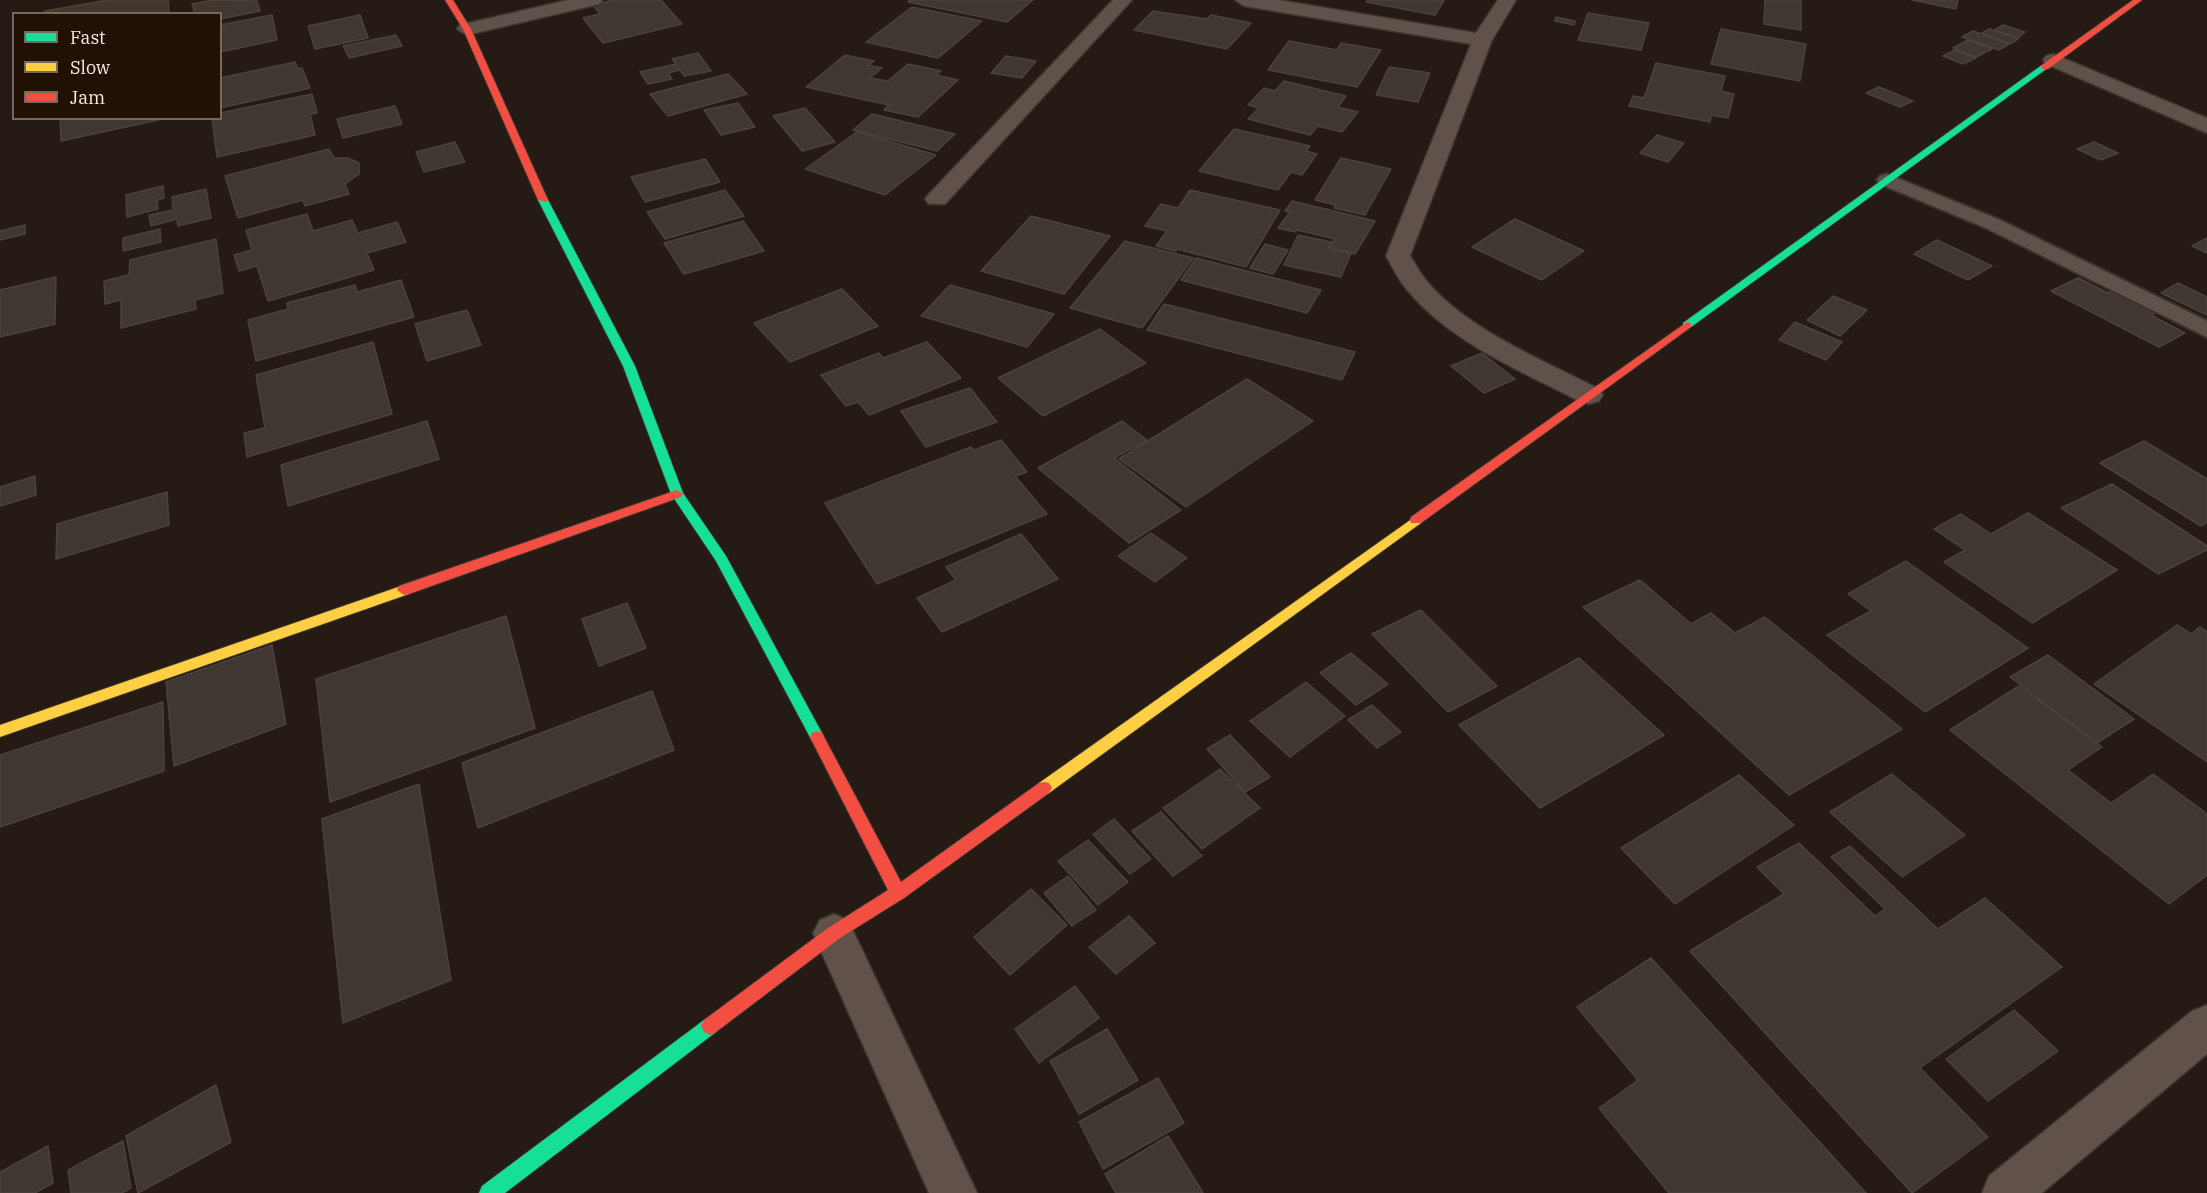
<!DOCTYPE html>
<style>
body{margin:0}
#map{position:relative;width:2207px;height:1193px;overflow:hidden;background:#251b14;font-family:"IBM Plex Serif",serif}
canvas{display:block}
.legend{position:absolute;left:12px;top:12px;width:210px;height:108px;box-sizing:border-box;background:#211105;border:2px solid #77685d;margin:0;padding:8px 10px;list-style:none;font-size:18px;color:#f7eae2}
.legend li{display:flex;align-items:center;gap:12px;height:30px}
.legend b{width:30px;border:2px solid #77685d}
</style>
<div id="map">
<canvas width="2207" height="1193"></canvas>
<ul class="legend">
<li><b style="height:8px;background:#16e098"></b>Fast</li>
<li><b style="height:8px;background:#ffcf43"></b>Slow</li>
<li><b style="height:8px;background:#f24e42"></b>Jam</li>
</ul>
</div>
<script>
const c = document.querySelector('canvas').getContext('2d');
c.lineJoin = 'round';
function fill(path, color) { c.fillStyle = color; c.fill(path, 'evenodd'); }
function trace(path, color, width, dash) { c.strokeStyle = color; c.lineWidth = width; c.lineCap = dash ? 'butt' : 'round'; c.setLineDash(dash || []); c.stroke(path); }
const building = new Path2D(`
 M108,0H168L169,14H45V11Z
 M213,0L257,1L260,11L220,19V14H195L192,4Z
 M615,0H661L682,24L603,43L583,18L600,14L593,5Z
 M910,0H1033L1007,22L908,2Z
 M1368,0H1444L1435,15L1366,2Z
 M1765,0H1801V30L1764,24Z
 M1912,0H1958L1956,9Z
 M912,7L982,21L938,58L866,42Z
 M1153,11L1207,19L1211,15L1251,23L1227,49L1134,30Z
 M1588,13L1649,23L1641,50L1578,40Z
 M272,15L277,40L220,52V25Z
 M360,15L368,38L315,49L308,26Z
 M1556,17L1575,21L1574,25L1555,21Z
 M2003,25L2025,32L2018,38L1995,30Z
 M1721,29L1806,44L1800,81L1711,64Z
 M1990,29L2018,39L2010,44L1982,33Z
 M1973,31L2009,44L1999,50L1962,37Z
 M396,35L402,46L349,58L343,46Z
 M1968,40L1992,49L1976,57L1953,48Z
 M1289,41L1337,50L1341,43L1381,50L1357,87L1268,70Z
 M1955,50L1976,58L1963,64L1943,56Z
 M698,53L711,71L684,76L680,70L668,73L672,79L648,84L640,72L676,64L672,59Z
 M845,55L874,61L868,65L882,68L870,78L888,81L908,64L941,71L936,75L958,80L918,117L884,110L889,105L806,87Z
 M1006,56L1036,61L1022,78L991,73Z
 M295,62L298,69L302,68L310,88L220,108V78Z
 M1656,63L1725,76L1721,91L1734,94L1728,118L1711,115L1710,122L1629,106L1633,96L1644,98Z
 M1389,67L1430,73L1418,102L1376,95Z
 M728,74L747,94L668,116L650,94Z
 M1284,81L1346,96L1338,107L1358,112L1342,132L1318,126L1310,135L1248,119L1259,108L1248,105L1264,88L1275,91Z
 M1879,87L1913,101L1900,107L1866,93Z
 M312,94L317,113L310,114L315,135L217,157L212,118H220V113Z
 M738,103L755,127L721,135L704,110Z
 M395,106L402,124L343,138L337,119Z
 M805,108L835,142L802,151L773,116Z
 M872,114L955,134L937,151L853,130Z
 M60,118H167L61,141Z
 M1234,129L1310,146L1306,151L1317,154L1302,175L1291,172L1278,190L1199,171Z
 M857,132L936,155L885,195L805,169Z
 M1657,135L1684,143L1668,162L1640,153Z
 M455,142L465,162L424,172L416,152Z
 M2094,142L2118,153L2101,160L2077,149Z
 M329,149L334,158H348L359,163V174L345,184L349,194L305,206L303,200L238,218L225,176Z
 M1341,158L1391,169L1365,215L1334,208L1336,205L1315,200Z
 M705,159L720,182L645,202L631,177Z
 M163,186L164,198L157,200L158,209L127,217L126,195Z
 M206,189L211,218L178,226L177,219L151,226L149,215L173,210L172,197Z
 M725,190L744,216L665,239L647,212Z
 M1190,190L1280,210L1246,267L1177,249L1176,251L1156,246L1167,231L1145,226L1161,204L1178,208Z
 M1292,201L1375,221L1355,254L1329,247L1335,239L1297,230L1295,232L1278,228L1290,212L1285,211Z
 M307,214L313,231L352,220L358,233L397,222L406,242L367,253L374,270L268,301L257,266L239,271L234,255L252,250L246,230Z
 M1031,216L1110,236L1064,294L981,271Z
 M1515,219L1584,251L1542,280L1472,247Z
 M743,221L764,251L684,274L664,243Z
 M25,225V234L0,240V231Z
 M160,229L161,242L123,251V238Z
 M1298,235L1331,242L1328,249L1351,253L1341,277L1284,265Z
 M2207,238V253L2192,246Z
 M216,239L223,293L195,300L196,309L121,328V300L105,304L104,281L129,275L130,260Z
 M1937,240L1992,266L1968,280L1914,254Z
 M1125,241L1193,258L1142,328L1070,308Z
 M1265,244L1288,250L1273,274L1250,268Z
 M1196,258L1321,290L1307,313L1181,280Z
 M56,277L55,324L0,337V290Z
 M2078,278L2108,293L2117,289L2159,310L2151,315L2185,333L2159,347L2051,291Z
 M401,280L414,317L256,361L248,320L288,309L287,303L355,285L357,292Z
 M2178,283L2207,297V315L2161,293Z
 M950,285L1054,314L1027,347L921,316Z
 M842,289L878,326L790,362L754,323Z
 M1833,296L1867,310L1840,336L1807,320Z
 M1164,304L1355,352L1342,380L1147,330Z
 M467,310L481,345L427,361L415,324Z
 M1795,322L1842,342L1826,360L1779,340Z
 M1100,329L1146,363L1043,416L998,378Z
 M373,342L392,414L247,457L244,433L265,428L256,375Z
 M927,342L961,378L869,415L858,402L846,406L821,375L879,353L883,358Z
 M1482,353L1515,379L1484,393L1451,366Z
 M1247,379L1313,421L1186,507L1119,459Z
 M970,388L997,422L926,447L901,411Z
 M427,421L439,459L288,506L281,465Z
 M1122,421L1147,440L1114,458L1181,510L1129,543L1038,468Z
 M1001,440L1027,472L1015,476L1047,514L877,584L825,503L971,447L974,450Z
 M2144,441L2207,479V522L2201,526L2100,463Z
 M35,476L36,495L0,506V487Z
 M2112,484L2207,546V550L2158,574L2061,508Z
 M167,492L169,525L56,559L57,524Z
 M2028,513L2117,570L2032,623L1944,562L1965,550L1934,529L1961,514L1991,534Z
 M1151,533L1187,558L1155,582L1118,556Z
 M1021,534L1058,579L942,632L917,598L956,580L946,567Z
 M1906,561L2028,648L1925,712L1827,635L1871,611L1848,594Z
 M1640,580L1691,624L1711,613L1735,633L1765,617L1902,729L1789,795L1583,607Z
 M627,603L646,648L599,666L582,619Z
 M1421,610L1497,686L1448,712L1372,634Z
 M506,616L535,728L330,802L316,679Z
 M2177,625L2191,634L2200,627L2207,632V762L2094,684Z
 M272,645L286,724L174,766L166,682Z
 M1351,653L1388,684L1356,705L1320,673Z
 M2048,655L2134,719L2097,743L2010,677Z
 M1579,658L1664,735L1540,808L1459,725Z
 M1306,682L1345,716L1290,757L1250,721Z
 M2019,686L2102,747L2068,770L2111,803L2153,774L2207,814V875L2169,904L1950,730Z
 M652,691L674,750L478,828L462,763Z
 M163,702L164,771L0,827V755Z
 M1372,705L1401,732L1377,748L1348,720Z
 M1230,735L1270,777L1245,792L1207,749Z
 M1220,769L1260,808L1202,849L1163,808Z
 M1892,774L1965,835L1902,877L1830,812Z
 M1739,775L1794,825L1675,904L1621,848Z
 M419,784L451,980L343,1023L322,819Z
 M1161,812L1202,856L1173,876L1132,831Z
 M1114,819L1151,859L1130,874L1093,834Z
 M1088,840L1128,882L1098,905L1058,861Z
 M1799,843L1875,916L1885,909L1831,857L1850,846L1938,929L1985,898L2062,967L1920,1068L1988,1137L1912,1193L1690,951L1784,894L1757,867Z
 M1068,876L1096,910L1072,926L1044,893Z
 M1031,889L1067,925L1010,975L974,937Z
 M1129,916L1155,943L1116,974L1089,947Z
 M1651,958L1866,1193H1669L1599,1108L1638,1080L1577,1007Z
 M1075,986L1099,1018L1039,1063L1015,1029Z
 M2014,1010L2058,1051L1988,1101L1946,1059Z
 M1107,1029L1138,1080L1079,1114L1050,1061Z
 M1158,1078L1184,1123L1103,1169L1079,1122Z
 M216,1085L231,1142L138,1193L126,1136Z
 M1168,1136L1203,1193H1116L1105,1174Z
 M123,1141L131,1188L122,1193H71L68,1170Z
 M48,1146L53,1183L35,1193H0V1172Z`);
const lane = new Path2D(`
 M1887,174L2000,220L2207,321V337L1986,228L1880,184L1877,180L1880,176Z`);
const street = new Path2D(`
 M568,0H602L600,4L467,35L457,29L460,25Z
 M1113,0H1132L945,204H929L925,199L929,194Z
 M1235,0H1278L1476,33L1498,0H1516L1492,40L1410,256C1416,264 1419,272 1425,279C1465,329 1543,360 1599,389L1603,395L1599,401L1589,404L1579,401C1521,371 1452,343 1408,291C1399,281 1393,268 1386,256L1471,44L1244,6Z
 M2053,54L2207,118V133L2046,64L2043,60L2046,56Z
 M834,914L848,920L977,1193H929L813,933L820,920Z
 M2207,1005V1054L2042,1193H1982L1989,1176L2192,1011Z`);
const fast = new Path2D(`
 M2042,65L2049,67L1691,327H1683V323Z
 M543,197L548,200L635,366L683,493L726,556L822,733L824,737L822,741L817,743L812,741L716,561L671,494L623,366L538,200Z
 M710,1017L716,1020L719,1026L716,1032L505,1193H479L482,1186L704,1020Z`);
const slow = new Path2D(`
 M1416,516L1421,517L1422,520L1421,523L1049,793L1044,794L1039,793L1036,788L1039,783Z
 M404,585L411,590L409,594L0,737V725Z`);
const jam = new Path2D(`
 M445,0H453L471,29L548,200L546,202L538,200L463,29Z
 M2133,0H2142L2048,69H2042V65Z
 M1687,322L1691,323V327L1421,523H1411L1410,520L1411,517Z
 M677,490L683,494L681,497L409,594L404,595L397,590L399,586Z
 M817,731L822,733L901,882L1039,783L1044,782L1049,783L1052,788L1049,793L904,898L840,938L716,1032L710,1035L704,1032L701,1026L704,1020L828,928L888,890L810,737L812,733Z`);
fill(building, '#403731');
trace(building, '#4b423c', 1.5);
trace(lane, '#3c352e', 4);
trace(street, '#3c352e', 3);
trace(fast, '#3c352e', 2);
trace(slow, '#3c352e', 2);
trace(jam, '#3c352e', 2);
fill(lane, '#60524a');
fill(street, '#60524a');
fill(fast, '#16e098');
fill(slow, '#ffcf43');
fill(jam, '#f24e42');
</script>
